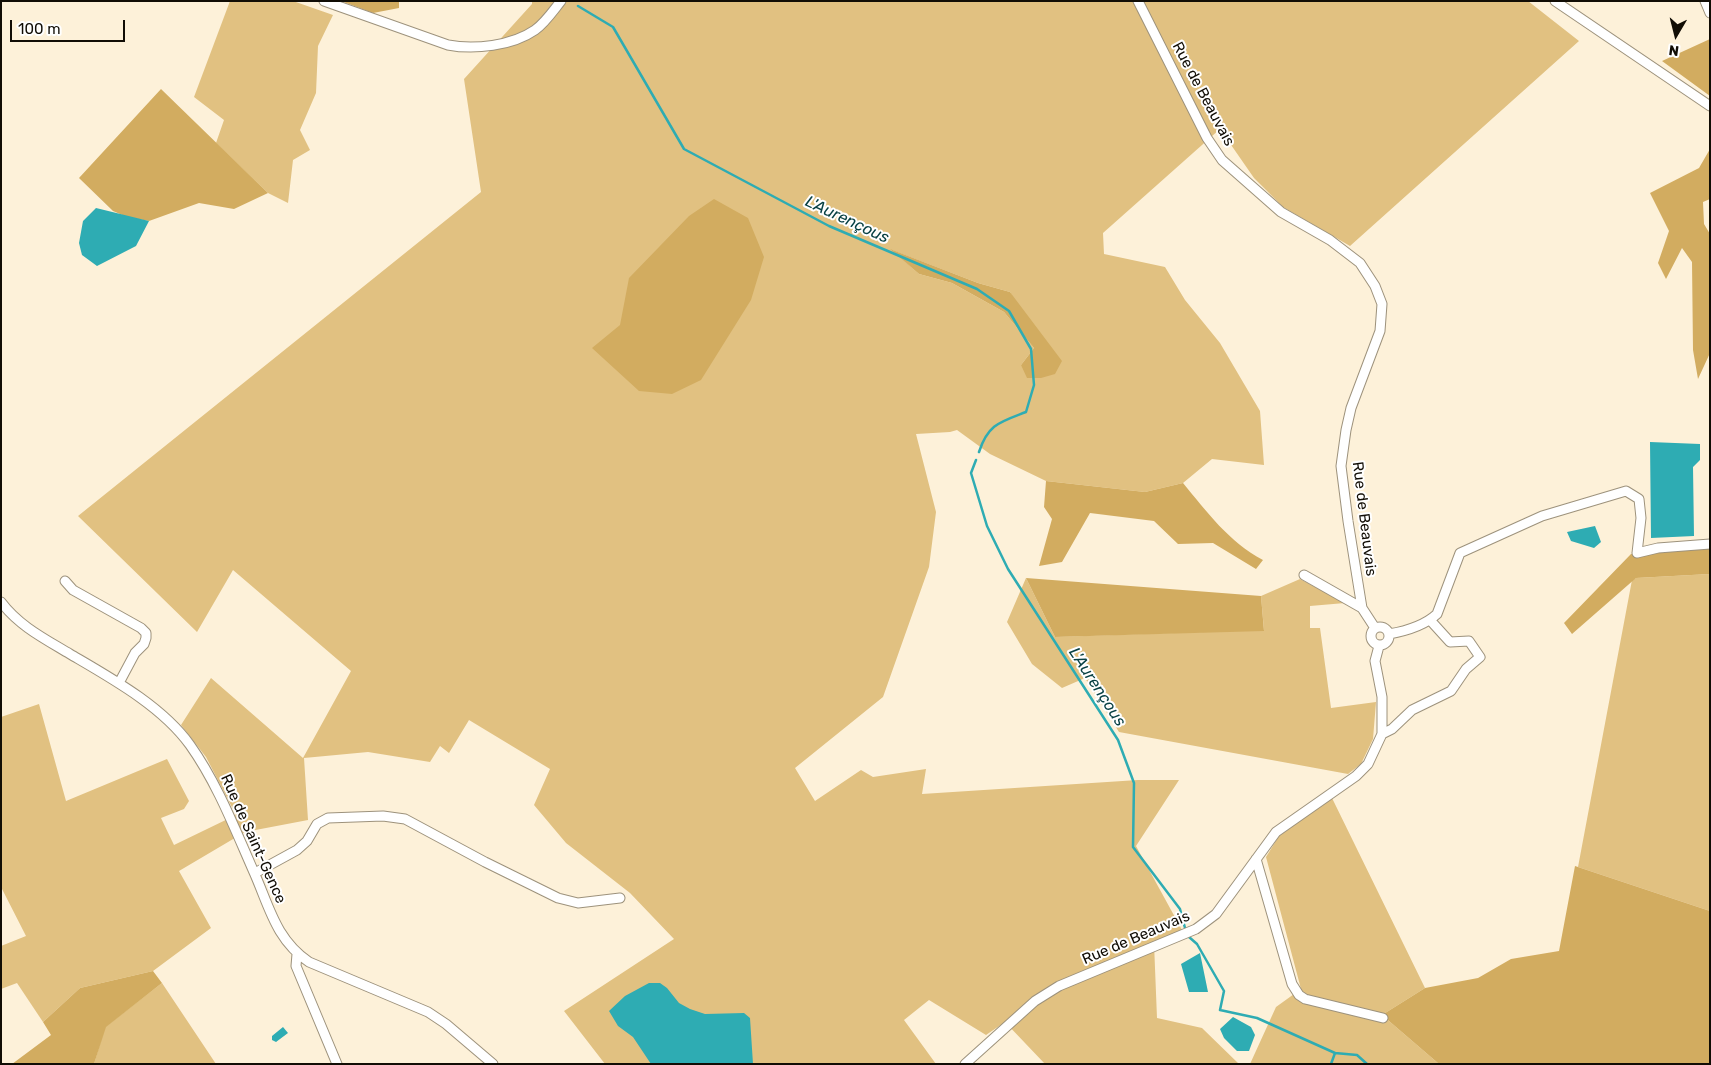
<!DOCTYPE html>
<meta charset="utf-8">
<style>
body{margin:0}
#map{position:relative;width:1711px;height:1065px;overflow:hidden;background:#fdf1d9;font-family:Rubik,sans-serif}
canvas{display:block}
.frame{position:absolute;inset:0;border:2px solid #110d05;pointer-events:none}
.north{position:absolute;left:1651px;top:10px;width:50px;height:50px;-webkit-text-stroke:4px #fff;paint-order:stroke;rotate:188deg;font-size:14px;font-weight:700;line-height:20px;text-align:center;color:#110d05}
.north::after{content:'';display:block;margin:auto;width:18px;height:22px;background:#110d05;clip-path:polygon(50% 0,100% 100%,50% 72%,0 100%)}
.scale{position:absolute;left:10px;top:20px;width:115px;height:22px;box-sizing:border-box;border:2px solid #110d05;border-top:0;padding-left:6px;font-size:15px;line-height:18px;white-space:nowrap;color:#110d05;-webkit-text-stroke:4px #fff;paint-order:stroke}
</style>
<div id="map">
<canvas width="1711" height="1065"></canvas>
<div class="frame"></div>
<div class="north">N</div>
<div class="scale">100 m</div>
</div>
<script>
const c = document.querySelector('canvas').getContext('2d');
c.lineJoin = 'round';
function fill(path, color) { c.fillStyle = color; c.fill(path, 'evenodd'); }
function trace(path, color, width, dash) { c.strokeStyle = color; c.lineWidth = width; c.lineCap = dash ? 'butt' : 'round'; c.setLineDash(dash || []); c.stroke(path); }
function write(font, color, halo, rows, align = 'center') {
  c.font = font + ' Rubik,sans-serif'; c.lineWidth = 4; c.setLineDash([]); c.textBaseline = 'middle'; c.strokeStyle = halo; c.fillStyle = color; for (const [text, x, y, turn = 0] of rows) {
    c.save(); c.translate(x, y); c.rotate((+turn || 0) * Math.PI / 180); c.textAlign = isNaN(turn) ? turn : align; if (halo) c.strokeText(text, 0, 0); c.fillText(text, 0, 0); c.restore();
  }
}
const green = new Path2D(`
 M230,1H293L333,15L318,46L316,93L300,130L310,150L293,160L288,203L268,193L216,143L224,120L194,97Z
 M532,1H1528L1579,41L1350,246L1283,207L1254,178L1220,129L1103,233L1104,254L1165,267L1185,300L1220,343L1260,411L1264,465L1212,459L1183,483L1145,492L1046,481L990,454L957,430L950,432L916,434L936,512L929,567L883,697L795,768L815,801L861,770L873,777L926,769L922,794L1138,780H1179L1136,846L1182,930L1154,943L1157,1018L1202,1028L1239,1064H1045L1005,1022L986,1035L929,1000L904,1020L936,1064H605L564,1011L674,939L630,893L566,843L534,805L550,769L469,720L449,753L440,746L430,762L368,752L304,758L308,820L245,832L179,871L211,928L153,971L80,988L43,1022L17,983L1,989V946L26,936L1,887V717L39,704L66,801L167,759L189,801L184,809L161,818L174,845L236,815L206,757L181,725L211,678L303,758L351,671L233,570L197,632L78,516L481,192L464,79L532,4ZM892,250L978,283L1010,292L1055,374L1021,365L1034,348L1004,312L952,283L919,274Z
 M1710,574V911L1578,867L1632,580L1636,578Z
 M1026,578L1055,637L1264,630L1261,596L1300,579L1345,603L1310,606V628H1320L1331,708L1376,702L1373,739L1361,764L1348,774L1119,732L1085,678L1062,688L1032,664L1007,622Z
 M1332,798L1425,988L1382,1015L1439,1064H1250L1276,1007L1301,989L1266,857L1279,836Z
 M162,983L216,1064H94L105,1027Z`);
const forest = new Path2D(`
 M341,1H399V8L373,13Z
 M1710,39V96L1662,61Z
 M161,89L268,193L234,209L199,203L149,221L127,217L113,211L79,178Z
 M1710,149V199L1703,202L1704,224L1710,234V353L1698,379L1693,350L1692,262L1682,248L1666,279L1658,263L1669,231L1650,193L1699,168Z
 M714,199L748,218L764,257L751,300L701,380L672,394L639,391L592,348L620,325L629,278L689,216Z
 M890,249L978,283L1010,292L1062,361L1055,374L1041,378H1027L1021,365L1034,348L1004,312L952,283L919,274Z
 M1046,481L1145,492L1183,483C1207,512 1229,542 1263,560L1256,569L1213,543L1178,544L1154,521L1090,513L1062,562L1039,566L1052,519L1044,507Z
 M1710,547V574L1636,578L1572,634L1564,623L1631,554Z
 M1026,578L1261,596L1264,631L1055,637Z
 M1575,866L1710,911V1064H1439L1382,1015L1425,988L1478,978L1511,959L1559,951Z
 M153,971L162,983L106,1027L94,1064H12L51,1035L43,1022L80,988Z`);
const water = new Path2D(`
 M96,208L149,221L136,246L97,266L82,255L79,243L83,221Z
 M1650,442L1700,444V460L1693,467L1694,536L1651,538Z
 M1595,526L1601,542L1594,548L1571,541L1567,532Z
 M1200,953L1208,992H1189L1181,964Z
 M649,983H660L667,988L679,1003L690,1009L705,1014L744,1013L750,1018L753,1064H651L633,1037L618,1026L609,1011L625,996Z
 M1233,1017L1251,1027L1255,1035L1249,1051H1237L1224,1038L1220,1029Z
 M283,1027L288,1033L276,1042L272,1040V1036Z`);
const stream = new Path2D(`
 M578,6L613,27L684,149L829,226L977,289L1009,311L1031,349L1034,385L1026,412C1000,422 988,424 979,452
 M976,460L971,473L987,526L1008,569L1118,740L1134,783L1133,847L1180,909L1185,928
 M1189,937L1197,944L1224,991L1220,1010L1257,1018L1335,1053L1331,1064
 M1335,1053L1357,1055L1367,1064`);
const minor = new Path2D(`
 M324,1L448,45C474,50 512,46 535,30C545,23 553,11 561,1
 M1138,1L1207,138L1222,160L1281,212L1330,240L1360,263L1375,286L1382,304L1380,331L1351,408L1346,430L1341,466L1348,521L1362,608L1375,628
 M1555,1L1710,106
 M1705,1L1710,13
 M1304,575L1362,608
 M65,581L73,590L141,628L146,633V638L144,644L135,653L119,683
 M1,602C19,626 45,639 70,654C111,678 162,706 190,745C217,783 234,827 253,870C269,905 275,939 309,962L428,1012L446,1024L493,1064
 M1371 636a9 9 0 1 1 18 0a9 9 0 1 1-18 0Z
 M1389,634C1406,631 1424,626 1437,614L1460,553L1542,516L1626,491L1639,499L1641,518L1637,553L1658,548L1710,544
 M1382,734L1392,729L1412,710L1451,691L1466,669L1480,657L1469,641L1450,642L1430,620
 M1256,859L1292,984L1299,995L1305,999L1383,1018
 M255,873L297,850L307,841L317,824L328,818L383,816L405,819L485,862L558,898L578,903L620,898
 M297,954L296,966L337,1064
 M965,1064L1035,1001L1059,986L1196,929L1216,914L1276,832L1356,776L1368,764L1382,734V697L1375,661L1379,646`);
const streetNames = [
 ["Rue de Beauvais",1203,94,62],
 ["Rue de Beauvais",1364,519,83],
 ["Rue de Saint-Gence",253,839,66],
 ["Rue de Beauvais",1136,938,-23]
];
const waterNames = [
 ["L'Aurençous",847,220,25],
 ["L'Aurençous",1097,687,57]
];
fill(green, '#e1c181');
fill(forest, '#d2ac60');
fill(water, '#2eacb3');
trace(stream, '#2eacb3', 2.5);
trace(minor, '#9d927c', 11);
trace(minor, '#fff', 9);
write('15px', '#110d05', '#fff', streetNames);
write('italic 16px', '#094144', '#fff', waterNames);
</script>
